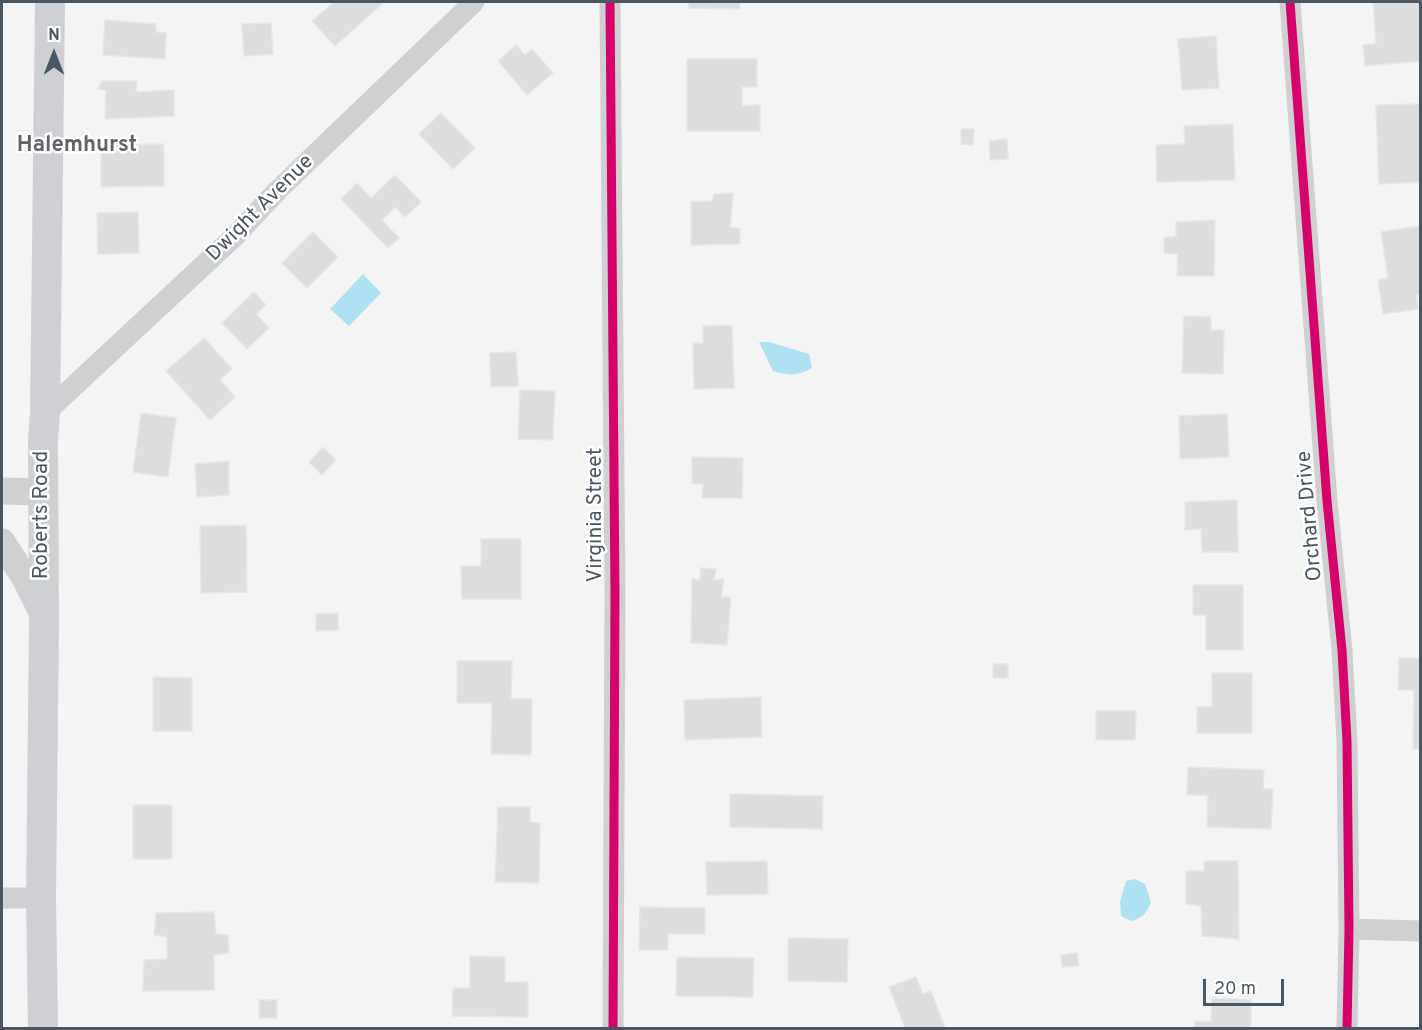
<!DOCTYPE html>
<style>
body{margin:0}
#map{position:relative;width:1422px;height:1030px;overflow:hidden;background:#f4f4f4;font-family:Overpass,sans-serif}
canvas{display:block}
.frame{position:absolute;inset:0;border:3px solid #4a5661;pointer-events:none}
.north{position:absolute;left:24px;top:24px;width:60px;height:60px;-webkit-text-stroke:4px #fff;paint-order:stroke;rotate:0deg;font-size:16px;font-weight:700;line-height:24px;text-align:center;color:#4a5661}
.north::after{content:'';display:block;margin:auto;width:21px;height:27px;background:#4a5661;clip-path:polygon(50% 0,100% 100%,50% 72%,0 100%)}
.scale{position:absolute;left:1203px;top:979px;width:81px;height:27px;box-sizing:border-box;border:3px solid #4a5661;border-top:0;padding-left:8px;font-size:18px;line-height:21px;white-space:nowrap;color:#4a5661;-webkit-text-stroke:4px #fff;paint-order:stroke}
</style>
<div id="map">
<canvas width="1422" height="1030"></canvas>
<div class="frame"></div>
<div class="north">N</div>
<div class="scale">20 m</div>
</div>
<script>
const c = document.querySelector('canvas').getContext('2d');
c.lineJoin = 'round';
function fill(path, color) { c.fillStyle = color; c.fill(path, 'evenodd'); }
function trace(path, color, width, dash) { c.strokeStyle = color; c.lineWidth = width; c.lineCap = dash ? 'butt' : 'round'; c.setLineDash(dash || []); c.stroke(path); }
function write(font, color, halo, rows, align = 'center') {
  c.font = font + ' Overpass,sans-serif'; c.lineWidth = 5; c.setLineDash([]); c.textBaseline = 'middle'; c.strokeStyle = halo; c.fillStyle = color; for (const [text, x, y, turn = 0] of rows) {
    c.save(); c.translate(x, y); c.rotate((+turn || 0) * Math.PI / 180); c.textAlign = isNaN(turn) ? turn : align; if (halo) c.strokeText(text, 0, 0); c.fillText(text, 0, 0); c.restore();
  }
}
const water = new Path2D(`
 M363,274L381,293L349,326L330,309Z
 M759,342H769L809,354L812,368C797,376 789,376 773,371Z
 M1135,879L1145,884L1151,902C1147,913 1143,918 1131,921L1121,916L1120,902L1126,881Z`);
const building = new Path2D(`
 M334,2H382L383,3L335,46L312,21Z
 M689,2H740V9L689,8Z
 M1373,2H1420V61L1365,66L1363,45L1376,44Z
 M105,20L156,24V32L166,33L165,59L103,55Z
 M271,23L273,54L244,56L242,24Z
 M1216,36L1219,88L1182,90L1178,39Z
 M516,45L525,55L532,49L553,73L527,95L498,61Z
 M687,59H757V87H742V106L760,105V131H687Z
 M102,81H137L136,92L174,90V116L105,119L106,90L98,89Z
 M1420,104V182L1379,184L1376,105Z
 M441,113L475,148L453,169L419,134Z
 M1233,124L1235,180L1157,182L1156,145L1185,144L1184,126Z
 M961,129H974L973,145L961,144Z
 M1007,139L1008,159L990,160L989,141Z
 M164,144V186L101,187V145Z
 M395,175L421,202L405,217L395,207L382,220L399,238L388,248L341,199L357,183L371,198Z
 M733,193L730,227L740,229V244L691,245V202L712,201L714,194Z
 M138,212L139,253L98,254L97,213Z
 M1215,220L1214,276H1177L1178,254L1164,253V237H1176V222Z
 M1420,226V294L1416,295L1418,309L1383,314L1378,280L1388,278L1381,232Z
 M313,232L338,257L307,288L282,263Z
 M254,292L266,305L256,314L269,328L247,349L222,323Z
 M1184,316L1211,317V330H1224L1223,374L1182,373Z
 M732,325L734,388L694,389L693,343H703V326Z
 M204,338L232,369L220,380L235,397L210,420L166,371Z
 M516,352L518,386L491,387L490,353Z
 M520,390L555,391L553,440L518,439Z
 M141,413L176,418L168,477L133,472Z
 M1227,414L1229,457L1180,459L1179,416Z
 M323,447L336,460L322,475L309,462Z
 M692,457L743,458L742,498H702L703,484H692Z
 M229,461V495L197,497L195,464Z
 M1237,500L1238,552H1202L1201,529L1185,530V502Z
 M246,525L247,592L201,593L200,526Z
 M481,539H521V599H462L461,566H481Z
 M700,568L716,569L714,580L724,579L721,597H731L727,645L691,643L692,579L700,580Z
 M1193,585H1243V650H1206V615H1193Z
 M338,613V630L316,631V614Z
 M1399,658H1420V749H1413L1414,690H1398Z
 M457,661H512L511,699H532L531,755L491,754L492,703H457Z
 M993,664H1008V678H993Z
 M1212,673H1252V733H1197V707H1212Z
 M153,677L192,678V731H153Z
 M761,697L762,737L685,740L684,700Z
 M1096,711H1136L1135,740H1096Z
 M1188,767L1264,770L1263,789H1273L1271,829L1207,827L1208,795H1187Z
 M730,794L823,796L822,829L730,827Z
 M133,805H172V859H133Z
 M498,807H530V822L540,823L539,883L495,882Z
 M767,861L768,894L707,895L706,862Z
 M1204,861H1238L1239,939L1202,936L1201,906L1186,904V871H1204Z
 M640,907L705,908V934H668V950H639Z
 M214,912L216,934L228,935L229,953L214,955V990L143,991L144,960L167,959V937L154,935L156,913Z
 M788,938L848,939L847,982L788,981Z
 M1077,953L1079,966L1062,967L1061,955Z
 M470,956L505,957V982H528V1017L452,1016L453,988H470Z
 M677,957L754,958L753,997L676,996Z
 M916,977L923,994L931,991L945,1028H905L889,987Z
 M1212,998L1251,1000V1028H1194L1195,1021L1211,1022Z
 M259,1000H277V1018H259Z`);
const minor = new Path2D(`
 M610,2L615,595L613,1028
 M1290,2L1327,501L1342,650L1347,741L1349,929L1347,1028
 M45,413L235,236L277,191L474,2
 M2,898H41
 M1349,929L1420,931`);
const tertiary = new Path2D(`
 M2,491L43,492
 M2,542L25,578L44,616`);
const secondary = new Path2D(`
 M43,1028L41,898L44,623L43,440L45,413L50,2`);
const cycleway = new Path2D(`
 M610,2L615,595L613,1028
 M1290,2L1327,501L1342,650L1347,741L1349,929L1347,1028`);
const streetNames = [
 ["Dwight Avenue",261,209,-45],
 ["Roberts Road",43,515,-90],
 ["Virginia Street",597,515,-90],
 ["Orchard Drive",1311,516,-95]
];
const neighbourhoodNames = [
 ["Halemhurst",77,147]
];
fill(water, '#aee2f0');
fill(building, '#ddddde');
trace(building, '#e5e6e7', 1.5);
trace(minor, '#ced0d2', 21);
trace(tertiary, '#ced0d2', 27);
trace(secondary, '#ced0d4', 30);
trace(cycleway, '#d6006c', 9);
write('21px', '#4a5661', '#fff', streetNames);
write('bold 22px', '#5f6368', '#fff', neighbourhoodNames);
</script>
